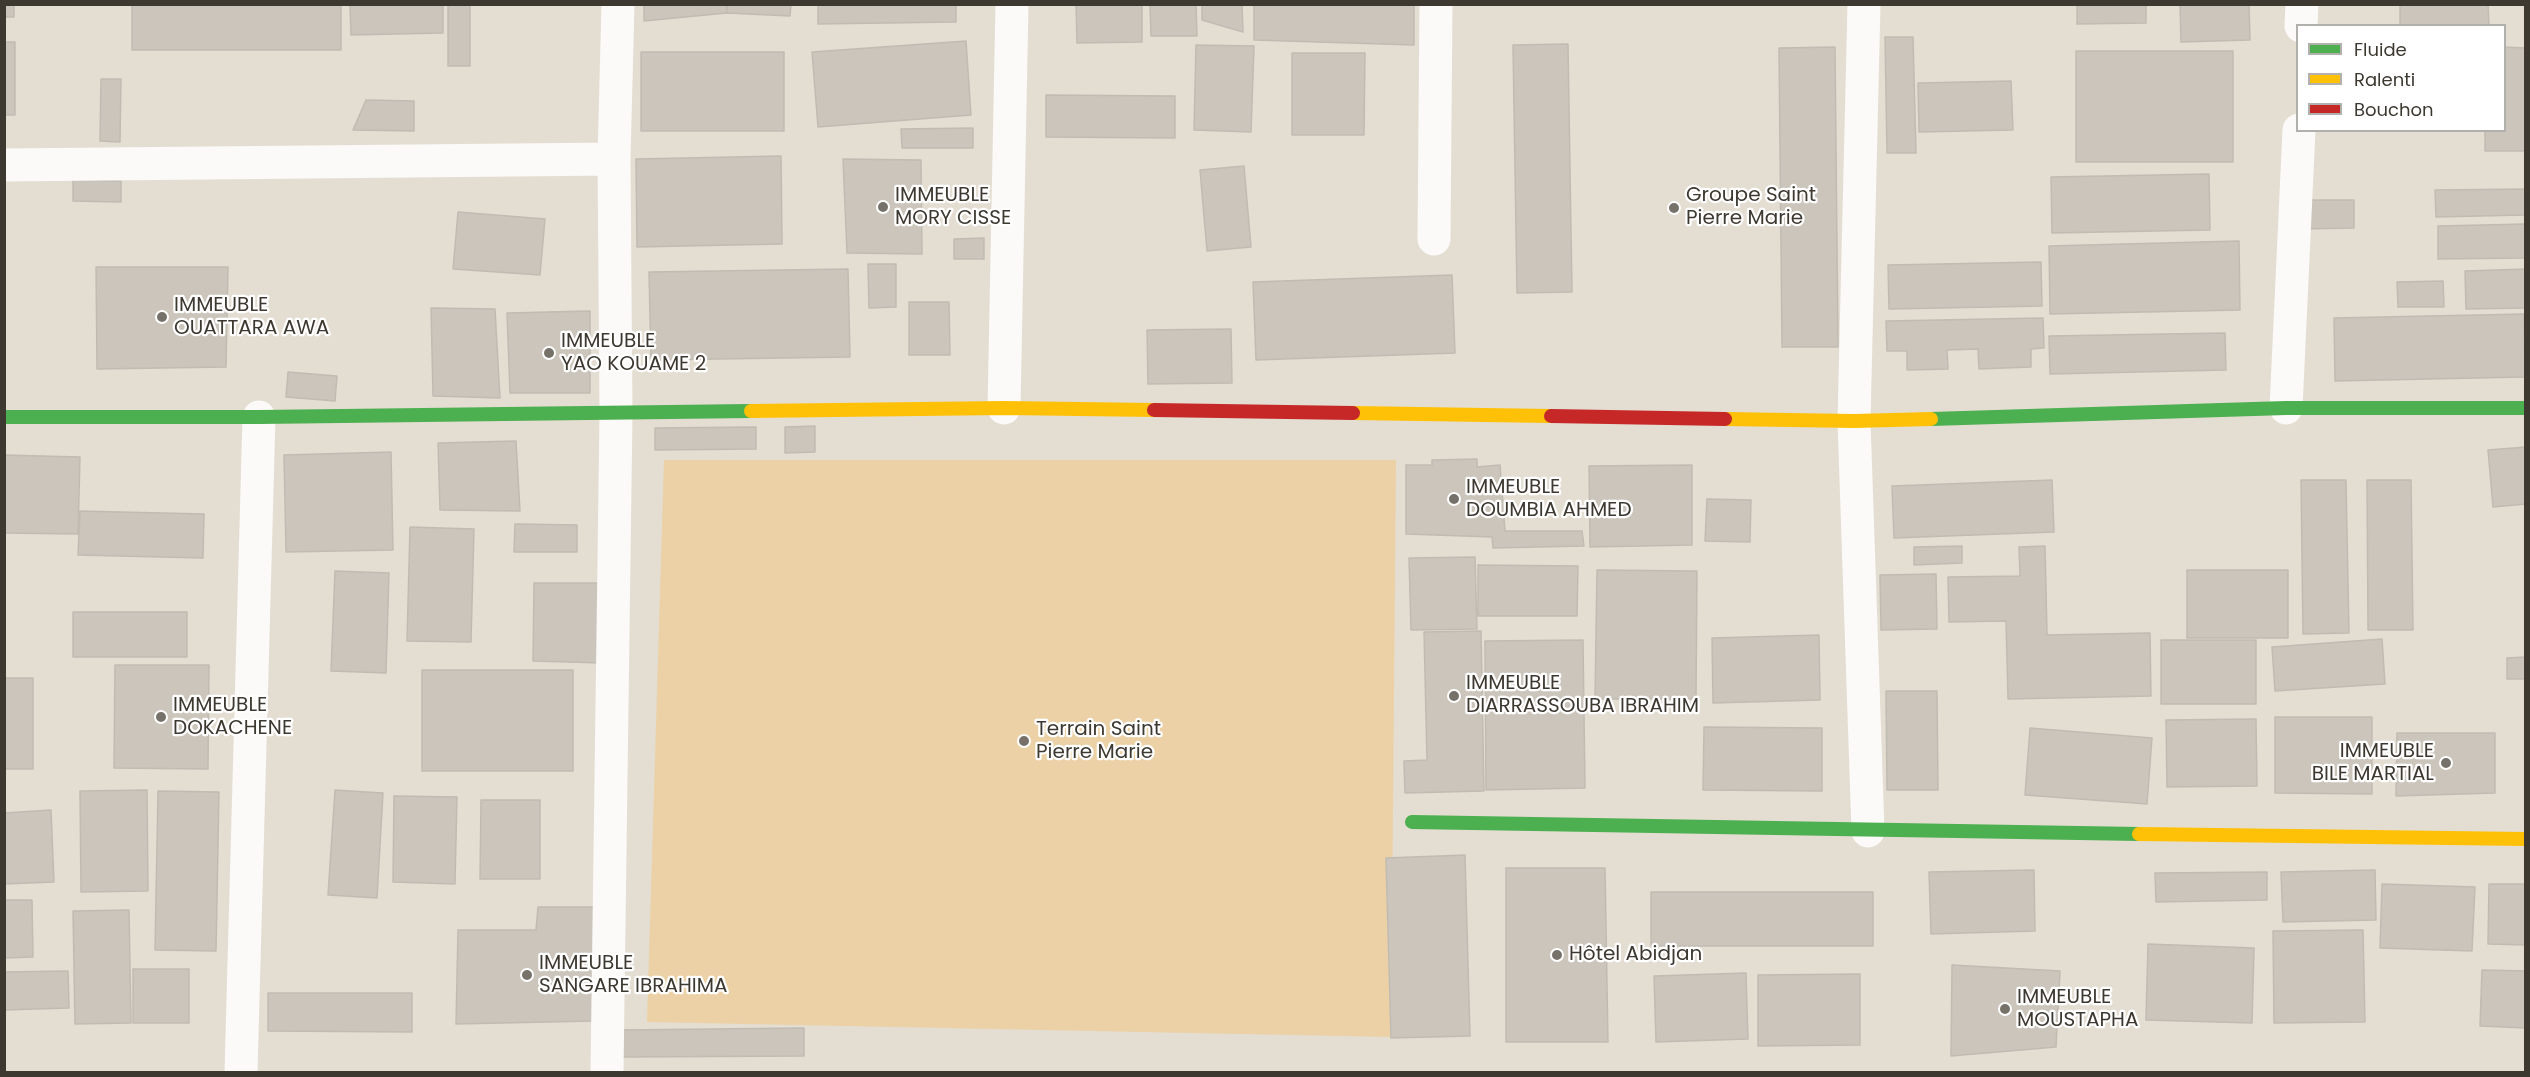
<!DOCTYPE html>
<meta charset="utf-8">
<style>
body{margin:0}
#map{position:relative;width:2530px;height:1077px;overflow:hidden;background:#e4ddd2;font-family:Poppins,sans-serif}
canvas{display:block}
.frame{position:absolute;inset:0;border:6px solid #3d3931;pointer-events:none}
.legend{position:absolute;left:2296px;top:24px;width:210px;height:108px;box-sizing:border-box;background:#fff;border:2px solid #b1b0ad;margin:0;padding:8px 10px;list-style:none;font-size:18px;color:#3d3931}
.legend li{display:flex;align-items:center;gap:12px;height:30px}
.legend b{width:30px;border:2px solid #b1b0ad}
</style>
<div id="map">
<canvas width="2530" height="1077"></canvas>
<div class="frame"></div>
<ul class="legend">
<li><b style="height:8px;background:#4caf50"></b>Fluide</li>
<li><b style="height:8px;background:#ffc107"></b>Ralenti</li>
<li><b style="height:8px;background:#c62828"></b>Bouchon</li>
</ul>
</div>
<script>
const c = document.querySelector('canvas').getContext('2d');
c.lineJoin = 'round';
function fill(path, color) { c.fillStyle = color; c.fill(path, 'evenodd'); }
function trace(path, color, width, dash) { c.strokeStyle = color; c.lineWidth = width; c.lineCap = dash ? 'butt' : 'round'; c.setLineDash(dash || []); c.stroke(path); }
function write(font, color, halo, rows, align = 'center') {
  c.font = font + ' Poppins,sans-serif'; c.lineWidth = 4.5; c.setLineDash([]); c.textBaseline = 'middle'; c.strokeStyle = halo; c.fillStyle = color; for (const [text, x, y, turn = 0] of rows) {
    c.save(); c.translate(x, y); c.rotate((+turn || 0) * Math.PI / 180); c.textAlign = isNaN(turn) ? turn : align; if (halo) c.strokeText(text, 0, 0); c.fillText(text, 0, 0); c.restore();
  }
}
const green = new Path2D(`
 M664,460H1396L1391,1037L647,1022Z`);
const building = new Path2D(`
 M4,4H14V17H4Z
 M132,4H341V50H132Z
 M350,4H443V33L351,35Z
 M448,4H470V66H448Z
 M644,4H726L727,13L644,21Z
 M727,4H791L790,16L727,13Z
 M818,4H956V22L818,24Z
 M1076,4H1142V42L1077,43Z
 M1150,4H1196L1197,36H1151Z
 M1202,4H1242L1243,32L1202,20Z
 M1254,4H1414V45L1254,40Z
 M2077,4H2146V23L2077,24Z
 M2180,4H2249L2250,40L2181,42Z
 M2400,4H2488L2489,26H2400Z
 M1885,37H1913L1916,153H1887Z
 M966,41L971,115L818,127L812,52Z
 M4,42H15V115H4Z
 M1568,44L1572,292L1517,293L1513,45Z
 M1196,45L1254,46L1251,132L1194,130Z
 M1835,47L1838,347H1782L1779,48Z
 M2504,47L2526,48V151H2485V130H2504Z
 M2076,51H2233V162H2076Z
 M641,52H784V131H641Z
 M1292,53H1365L1364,135H1292Z
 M101,79H121L120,142L100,141Z
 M2011,81L2013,130L1919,132L1918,83Z
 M1046,95L1175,96V138L1046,137Z
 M366,100L414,101V131L353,130Z
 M973,128V148H902L901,129Z
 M781,156L782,244L637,247L636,159Z
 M843,159L921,160L922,254L847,253Z
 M1244,166L1251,247L1207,251L1200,170Z
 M2209,174L2210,230L2052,233L2051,177Z
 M73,180L121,181V202L73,201Z
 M2526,189V215L2436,217L2435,190Z
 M2300,200H2354V228L2301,229Z
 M458,212L545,219L540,275L453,269Z
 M2526,224V258L2438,259V226Z
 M984,238V259H954V239Z
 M2239,241L2240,310L2050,314L2049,246Z
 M2041,262L2042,306L1889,309L1888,265Z
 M868,264H896V307L869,308Z
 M96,267H228L226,367L97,369Z
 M848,269L850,357L651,360L649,272Z
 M2526,269V308L2466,309L2465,271Z
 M1452,275L1455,353L1256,360L1253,282Z
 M2443,281L2444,307H2398L2397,282Z
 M909,302H949L950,355H909Z
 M431,308L495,309L500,398L433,396Z
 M590,311V393H510L507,313Z
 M2524,314L2525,377L2335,381L2334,318Z
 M2043,318L2044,348L2031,349V367L1979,369L1978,349L1947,350L1948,369L1907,370V351H1887L1886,321Z
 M1231,329L1232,383L1148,384L1147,330Z
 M2225,333L2226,370L2050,374L2049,336Z
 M288,372L337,376L335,401L286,397Z
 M815,426V452L785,453V427Z
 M756,427V449L655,450V428Z
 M516,441L520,511L440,510L438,443Z
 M2526,447V504L2493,507L2488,450Z
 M391,452L393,550L286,552L284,455Z
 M4,455L80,457L78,534L4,533Z
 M1477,459V467L1500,465L1505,531H1582L1584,546L1493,548L1492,537L1406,534V465H1432V460Z
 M1692,465V545L1590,547L1589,466Z
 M2052,480L2054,532L1894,538L1892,486Z
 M2301,480H2346L2349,633L2303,634Z
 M2367,480H2411L2413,630H2368Z
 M1707,499L1751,500L1750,542L1705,541Z
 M80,511L204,514L203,558L78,555Z
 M515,524L577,525V552H514Z
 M410,527L474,529L471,642L407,641Z
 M1962,546V563L1914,565V547Z
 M2045,546L2047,635L2150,633L2151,696L2008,699L2006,621L1949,622L1948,577L2020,576L2019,547Z
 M1475,557L1477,629L1411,630L1409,558Z
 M1478,565L1578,566L1577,616H1478Z
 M1597,570L1697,571L1696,699H1595Z
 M2187,570H2288V638H2187Z
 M335,571L389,573L386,673L331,671Z
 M1936,574L1937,629L1881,630L1880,575Z
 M534,583H604L603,663L533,661Z
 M73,612H187V657H73Z
 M1481,631L1484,791L1405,793L1404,761L1427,760L1424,632Z
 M1819,635L1820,700L1713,703L1712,638Z
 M2382,639L2385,684L2275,691L2272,647Z
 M1583,640L1585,788L1486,790L1485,641Z
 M2161,640H2256V704H2161Z
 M2526,657V679H2507V658Z
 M115,665H209L208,769L114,768Z
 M422,670H573V771H422Z
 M4,678H33V769H4Z
 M1886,691H1937L1938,790H1887Z
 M2275,717H2372V794L2275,793Z
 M2256,719L2257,786L2167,787L2166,720Z
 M1704,727L1822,728V791L1703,790Z
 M2030,728L2152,738L2147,804L2025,795Z
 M2397,733H2495V793L2396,796Z
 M147,790L148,891L81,892L80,791Z
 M335,790L383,793L377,898L328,895Z
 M158,791L219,792L216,951L155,950Z
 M394,796L457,797L455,884L393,882Z
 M481,800H540V879H480Z
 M51,810L54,882L4,884V813Z
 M1465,855L1470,1036L1391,1038L1386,858Z
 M1506,868H1605L1608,1042H1506Z
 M2034,870L2035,931L1931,934L1929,872Z
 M2375,870L2376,920L2283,922L2281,872Z
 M2267,872V900L2156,902L2155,873Z
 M2382,884L2475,887L2472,951L2380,948Z
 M2489,884H2526V945L2488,944Z
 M1651,892H1873V946H1651Z
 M4,900H32L33,957L4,958Z
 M538,907H601L595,1021L456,1024L458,930H536Z
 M129,910L131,1023L75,1024L73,911Z
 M2363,930L2365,1022L2274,1023L2273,931Z
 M2148,944L2254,948L2252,1023L2146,1020Z
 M1952,965L2060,971L2056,1047L1951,1056Z
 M133,969H189V1023H133Z
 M2482,970L2526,971V1028L2480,1026Z
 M68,971L69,1008L4,1010V972Z
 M1746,973L1748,1039L1656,1042L1654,976Z
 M1860,974V1045L1758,1046V975Z
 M268,993H412V1032L268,1031Z
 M804,1028V1056L621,1057L620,1030Z`);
const street = new Path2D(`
 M1864,4L1854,421L1868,831
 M2301,26L2302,4
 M4,165L614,159
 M1434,239L1436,4
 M1004,408L1012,4
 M2286,408L2299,130
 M241,1072L259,417
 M607,1072L616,413L614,159L618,4`);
const fast = new Path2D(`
 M4,417H259L751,411
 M1931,419L2286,408H2526
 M1412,822L2139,834`);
const slow = new Path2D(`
 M751,411L1004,408L1154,410
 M1353,413L1551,416
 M1725,419L1854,421L1931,419
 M2139,834L2526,839`);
const jam = new Path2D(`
 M1154,410L1353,413
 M1551,416L1725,419`);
const markers = [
 [883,207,6,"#777269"],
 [1674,208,6,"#777269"],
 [162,317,6,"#777269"],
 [549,353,6,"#777269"],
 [1454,499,6,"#777269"],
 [1454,696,6,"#777269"],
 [161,717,6,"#777269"],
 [1024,741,6,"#777269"],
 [2446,763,6,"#777269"],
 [1557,955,6,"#777269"],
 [527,975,6,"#777269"],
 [2005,1009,6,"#777269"]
];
const poiNames = [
 ["IMMEUBLE",895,196],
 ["MORY CISSE",895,219],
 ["Groupe Saint",1686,196],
 ["Pierre Marie",1686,219],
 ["IMMEUBLE",174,306],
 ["OUATTARA AWA",174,329],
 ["IMMEUBLE",561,342],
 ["YAO KOUAME 2",561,365],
 ["IMMEUBLE",1466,488],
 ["DOUMBIA AHMED",1466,511],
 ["IMMEUBLE",1466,684],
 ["DIARRASSOUBA IBRAHIM",1466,707],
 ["IMMEUBLE",173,706],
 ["DOKACHENE",173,729],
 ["Terrain Saint",1036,730],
 ["Pierre Marie",1036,753],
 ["IMMEUBLE",2434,752,"right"],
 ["BILE MARTIAL",2434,775,"right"],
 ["Hôtel Abidjan",1569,955],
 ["IMMEUBLE",539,964],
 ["SANGARE IBRAHIMA",539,987],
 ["IMMEUBLE",2017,998],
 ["MOUSTAPHA",2017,1021]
];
fill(green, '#ebd1a5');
fill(building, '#cbc5bc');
trace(building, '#c1bcb3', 1.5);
trace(street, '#fbfaf8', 33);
trace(fast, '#4caf50', 14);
trace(slow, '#ffc107', 14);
trace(jam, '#c62828', 14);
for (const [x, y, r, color] of markers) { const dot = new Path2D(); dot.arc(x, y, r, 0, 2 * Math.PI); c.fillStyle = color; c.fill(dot); trace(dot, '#fff', 2); }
write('20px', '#3d3931', '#fff', poiNames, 'left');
</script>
